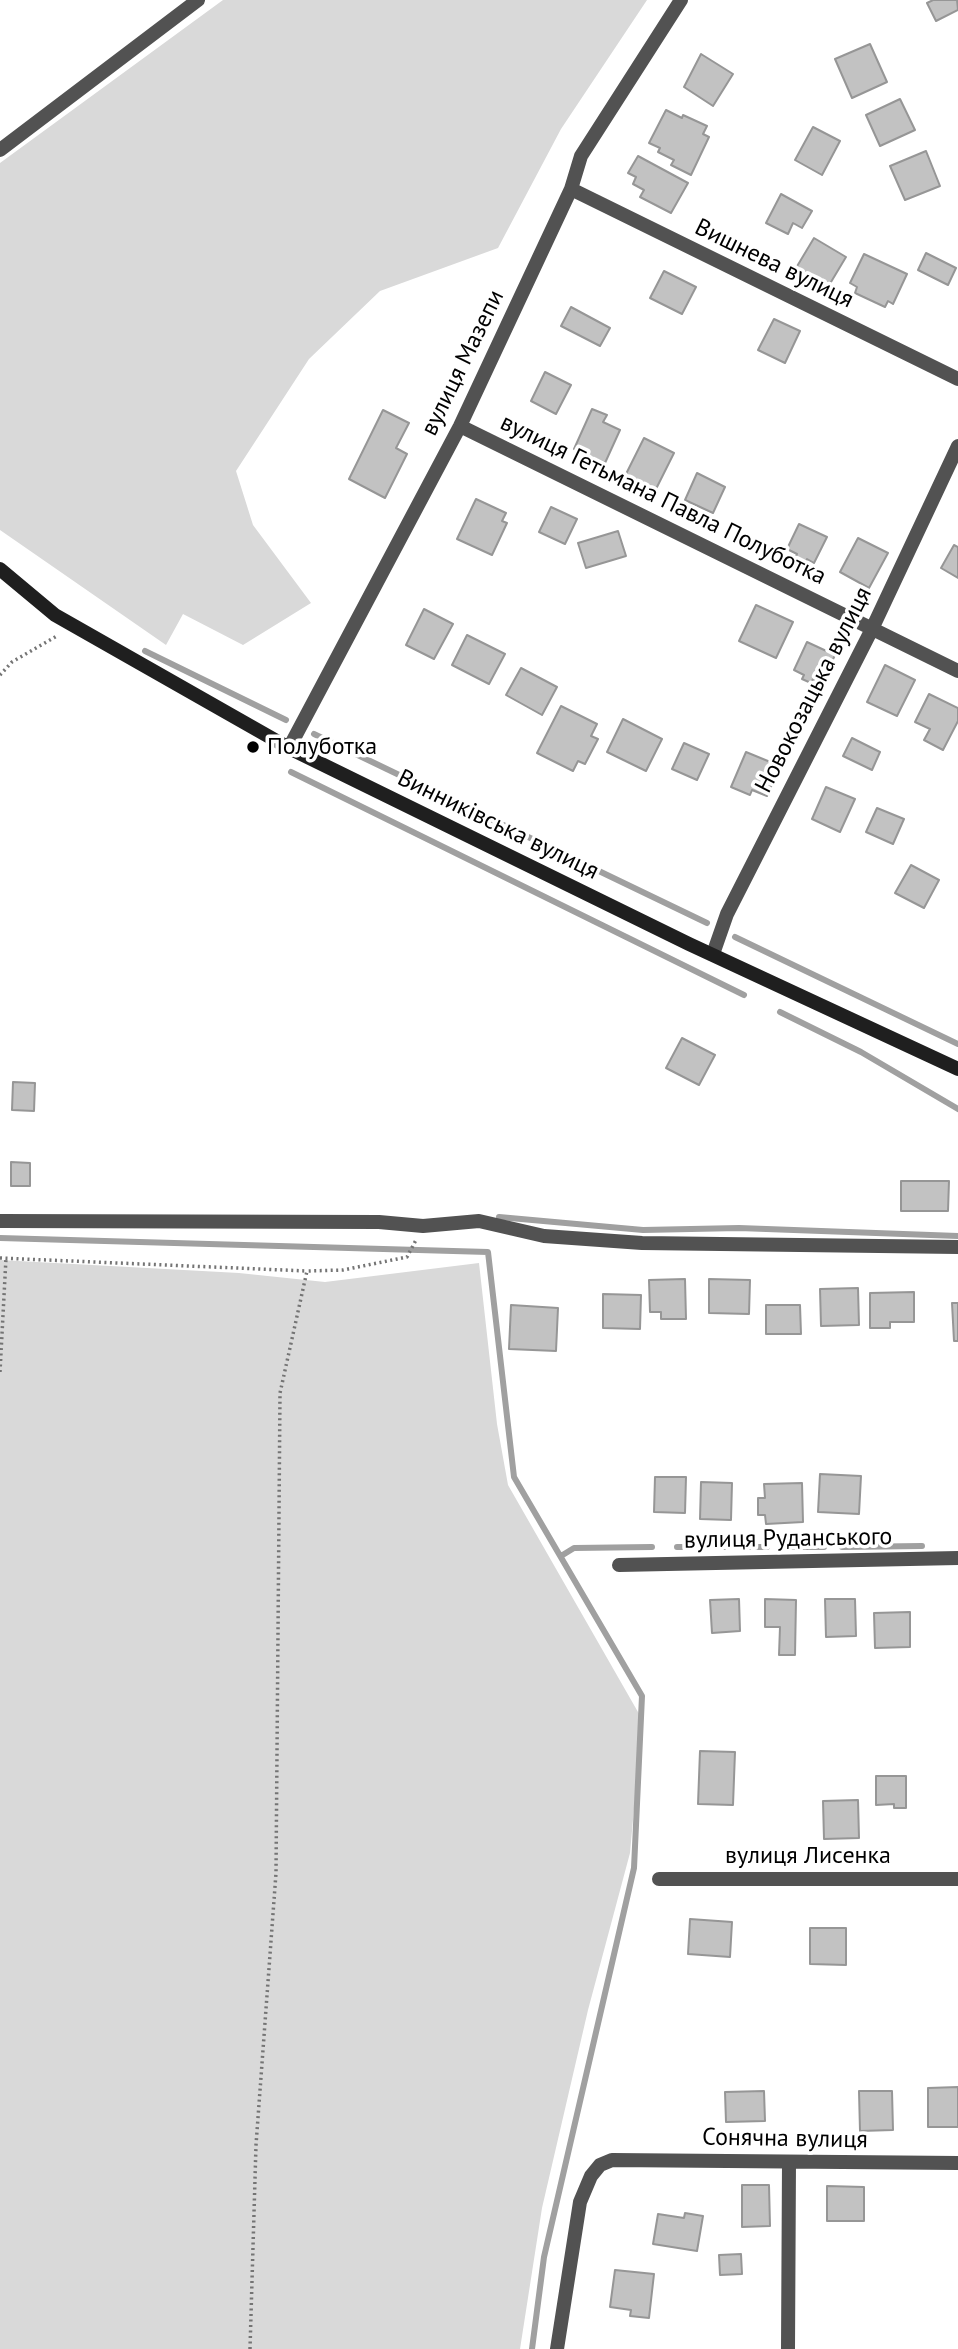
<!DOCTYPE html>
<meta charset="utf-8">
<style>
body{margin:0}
canvas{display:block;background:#fff}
</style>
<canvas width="958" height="2349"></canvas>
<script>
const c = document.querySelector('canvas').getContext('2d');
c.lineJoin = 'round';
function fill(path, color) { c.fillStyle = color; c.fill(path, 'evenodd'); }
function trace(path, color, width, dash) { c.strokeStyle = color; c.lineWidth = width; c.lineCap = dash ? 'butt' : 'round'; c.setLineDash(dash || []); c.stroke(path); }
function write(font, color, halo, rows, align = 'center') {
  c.font = font + ' "PT Sans",sans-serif'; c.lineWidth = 7; c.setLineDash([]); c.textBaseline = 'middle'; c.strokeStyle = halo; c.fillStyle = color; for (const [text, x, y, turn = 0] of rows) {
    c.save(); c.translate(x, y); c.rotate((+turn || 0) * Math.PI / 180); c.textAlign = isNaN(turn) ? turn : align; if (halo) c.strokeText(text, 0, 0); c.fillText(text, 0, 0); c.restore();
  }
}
const green = new Path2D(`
 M223,0H647L561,129L498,248L380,291L309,359L236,471L253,525L311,603L243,645L183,614L166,645L0,530V163Z
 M0,1260L239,1273L325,1282L479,1263L497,1424L508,1485L642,1719L630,1853L588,2010L542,2208L520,2349H0Z`);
const stream = new Path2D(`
 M145,651L286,720
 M314,734L707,923
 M291,772L744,995
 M735,937L958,1044
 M780,1012L861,1052L958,1109
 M499,1217L643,1230L739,1228L958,1236
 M0,1238L488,1252L514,1477L642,1696L634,1868L544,2257L532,2349
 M677,1547H699
 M723,1547H767
 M783,1547H824
 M842,1547L922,1546
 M561,1556L574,1548L652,1547`);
const building = new Path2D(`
 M933,0H957L958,10L936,21L927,3Z
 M870,44L887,82L852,98L835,59Z
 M701,54L733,74L713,106L684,87Z
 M900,99L915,130L880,146L866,115Z
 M666,110L682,118L683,115L707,126L703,134L709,137L691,175L671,165L674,160L658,152L660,148L649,143Z
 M813,127L840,141L822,175L795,160Z
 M926,151L940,186L905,200L890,166Z
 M638,156L688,183L671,213L640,197L644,190L633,184L636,177L628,173Z
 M781,194L812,211L802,228L793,223L788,234L766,223Z
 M814,238L846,257L828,287L796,268Z
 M926,253L956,268L948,285L918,270Z
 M864,254L907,274L893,304L888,301L885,307L855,293L857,287L850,283Z
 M664,271L696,287L682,314L650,298Z
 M571,307L610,328L600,346L561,326Z
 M774,319L800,331L785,363L758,350Z
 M545,372L571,385L556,414L531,401Z
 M592,409L607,415L603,422L620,430L605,463L574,449Z
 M383,410L409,423L396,448L407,454L385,498L349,479Z
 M644,438L674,453L655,491L625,476Z
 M697,473L725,487L713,513L685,500Z
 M476,499L506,513L502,521L507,523L492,555L457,539Z
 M551,507L577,519L565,544L539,532Z
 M799,524L827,537L814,563L807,559L805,563L795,558L797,554L787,549Z
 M618,531L626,556L586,568L578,543Z
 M858,538L888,553L869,588L840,572Z
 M954,545L958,547V578L941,568Z
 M756,605L793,622L776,658L739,641Z
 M424,609L453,624L434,659L406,645Z
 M467,635L505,654L489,684L452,665Z
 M807,642L835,655L822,683L813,679L811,683L802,679L804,675L794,670Z
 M885,665L915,680L897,716L867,702Z
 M521,668L557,687L542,715L506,695Z
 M929,694L958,708V721L943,750L924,740L930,729L915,722Z
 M561,706L597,724L591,736L598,739L585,764L578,761L573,771L537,753Z
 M623,719L662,739L646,771L607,752Z
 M852,738L880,752L872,770L843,756Z
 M684,743L709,754L697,780L672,769Z
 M746,752L780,766L767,796L752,790L750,795L731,787Z
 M826,787L855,799L840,832L812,819Z
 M877,808L904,819L893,844L866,832Z
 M911,865L939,880L924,908L895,893Z
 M682,1038L715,1055L699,1085L666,1068Z
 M13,1082L35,1083L34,1111L12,1110Z
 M11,1162L30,1163V1186H11Z
 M901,1181H949L948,1211H901Z
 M685,1279L686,1319H661V1312H650L649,1280Z
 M709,1279L750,1280L749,1314L709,1313Z
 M858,1288L859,1325L821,1326L820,1289Z
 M914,1292V1322H890V1328H870V1293Z
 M603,1294L641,1295L640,1329L603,1328Z
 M952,1303H958V1341H954Z
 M511,1305L558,1308L556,1351L509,1349Z
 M766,1305H800L801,1334H766Z
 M820,1474L861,1476L859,1514L818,1512Z
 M655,1477H686L685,1513L654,1512Z
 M701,1482L732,1483L731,1520L700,1519Z
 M802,1483L803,1522L766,1524L765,1515H758V1498H765L764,1484Z
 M739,1599L740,1631L712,1633L710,1600Z
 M765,1599L796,1600L795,1655H779L780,1627H765Z
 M825,1599H855L856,1636L826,1637Z
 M910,1612V1647L875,1648L874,1613Z
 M700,1751L735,1752L733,1805L698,1804Z
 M876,1776H906V1808H894V1804L876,1805Z
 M858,1800L859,1838L824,1839L823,1801Z
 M690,1919L732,1922L730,1957L688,1954Z
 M810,1928H846V1965L810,1964Z
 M958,2087V2127H928V2088Z
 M764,2091L765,2121L726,2122L725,2092Z
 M859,2091H892L893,2130L860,2131Z
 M742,2185H769L770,2226L742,2227Z
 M827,2186L864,2187V2221H827Z
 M685,2213L703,2216L697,2251L653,2244L658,2214L684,2218Z
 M741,2254L742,2274L720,2275L719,2255Z
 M615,2270L654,2274L649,2318L630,2316L631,2310L610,2307Z`);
const path = new Path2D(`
 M0,675L12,662L57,636
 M0,1258L307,1271
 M0,1372L6,1258
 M250,2349L256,2145L276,1873L280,1393L307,1271L343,1270L407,1257L416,1240`);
const street = new Path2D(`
 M0,150L198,0
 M571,189L958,379
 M460,426L958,671
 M289,748L460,426L571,189L581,156L681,0
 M713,954L727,914L872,629L958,446
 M0,1221L379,1222L423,1226L479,1221L544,1236L642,1243L958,1247
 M619,1565L958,1558
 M659,1879H958
 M557,2349L580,2202L591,2176L600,2165L612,2160L958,2163
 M788,2349L789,2162`);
const secondary = new Path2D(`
 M0,569L55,615L289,748L689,944L958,1069`);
const markers = [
 [253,747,7,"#000"]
];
const streetNames = [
 ["Вишнева вулиця",774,264,26],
 ["вулиця Мазепи",463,363,-64],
 ["вулиця Гетьмана Павла Полуботка",663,500,26],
 ["Новокозацька вулиця",814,690,-63],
 ["Винниківська вулиця",498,825,26],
 ["вулиця Руданського",788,1539,-1],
 ["вулиця Лисенка",808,1856],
 ["Сонячна вулиця",785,2139,1]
];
const poiNames = [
 ["Полуботка",267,747]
];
fill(green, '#d9d9d9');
trace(stream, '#a0a0a0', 6);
fill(building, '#c2c2c2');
trace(building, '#969696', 2);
trace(path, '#747474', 3.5, [2, 3.5]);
trace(street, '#525252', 14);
trace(secondary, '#1f1f1f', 14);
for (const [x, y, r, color] of markers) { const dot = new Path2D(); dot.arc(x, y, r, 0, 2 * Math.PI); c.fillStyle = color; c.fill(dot); trace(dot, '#fff', 2.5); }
write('24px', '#000', '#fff', streetNames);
write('24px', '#000', '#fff', poiNames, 'left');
</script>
